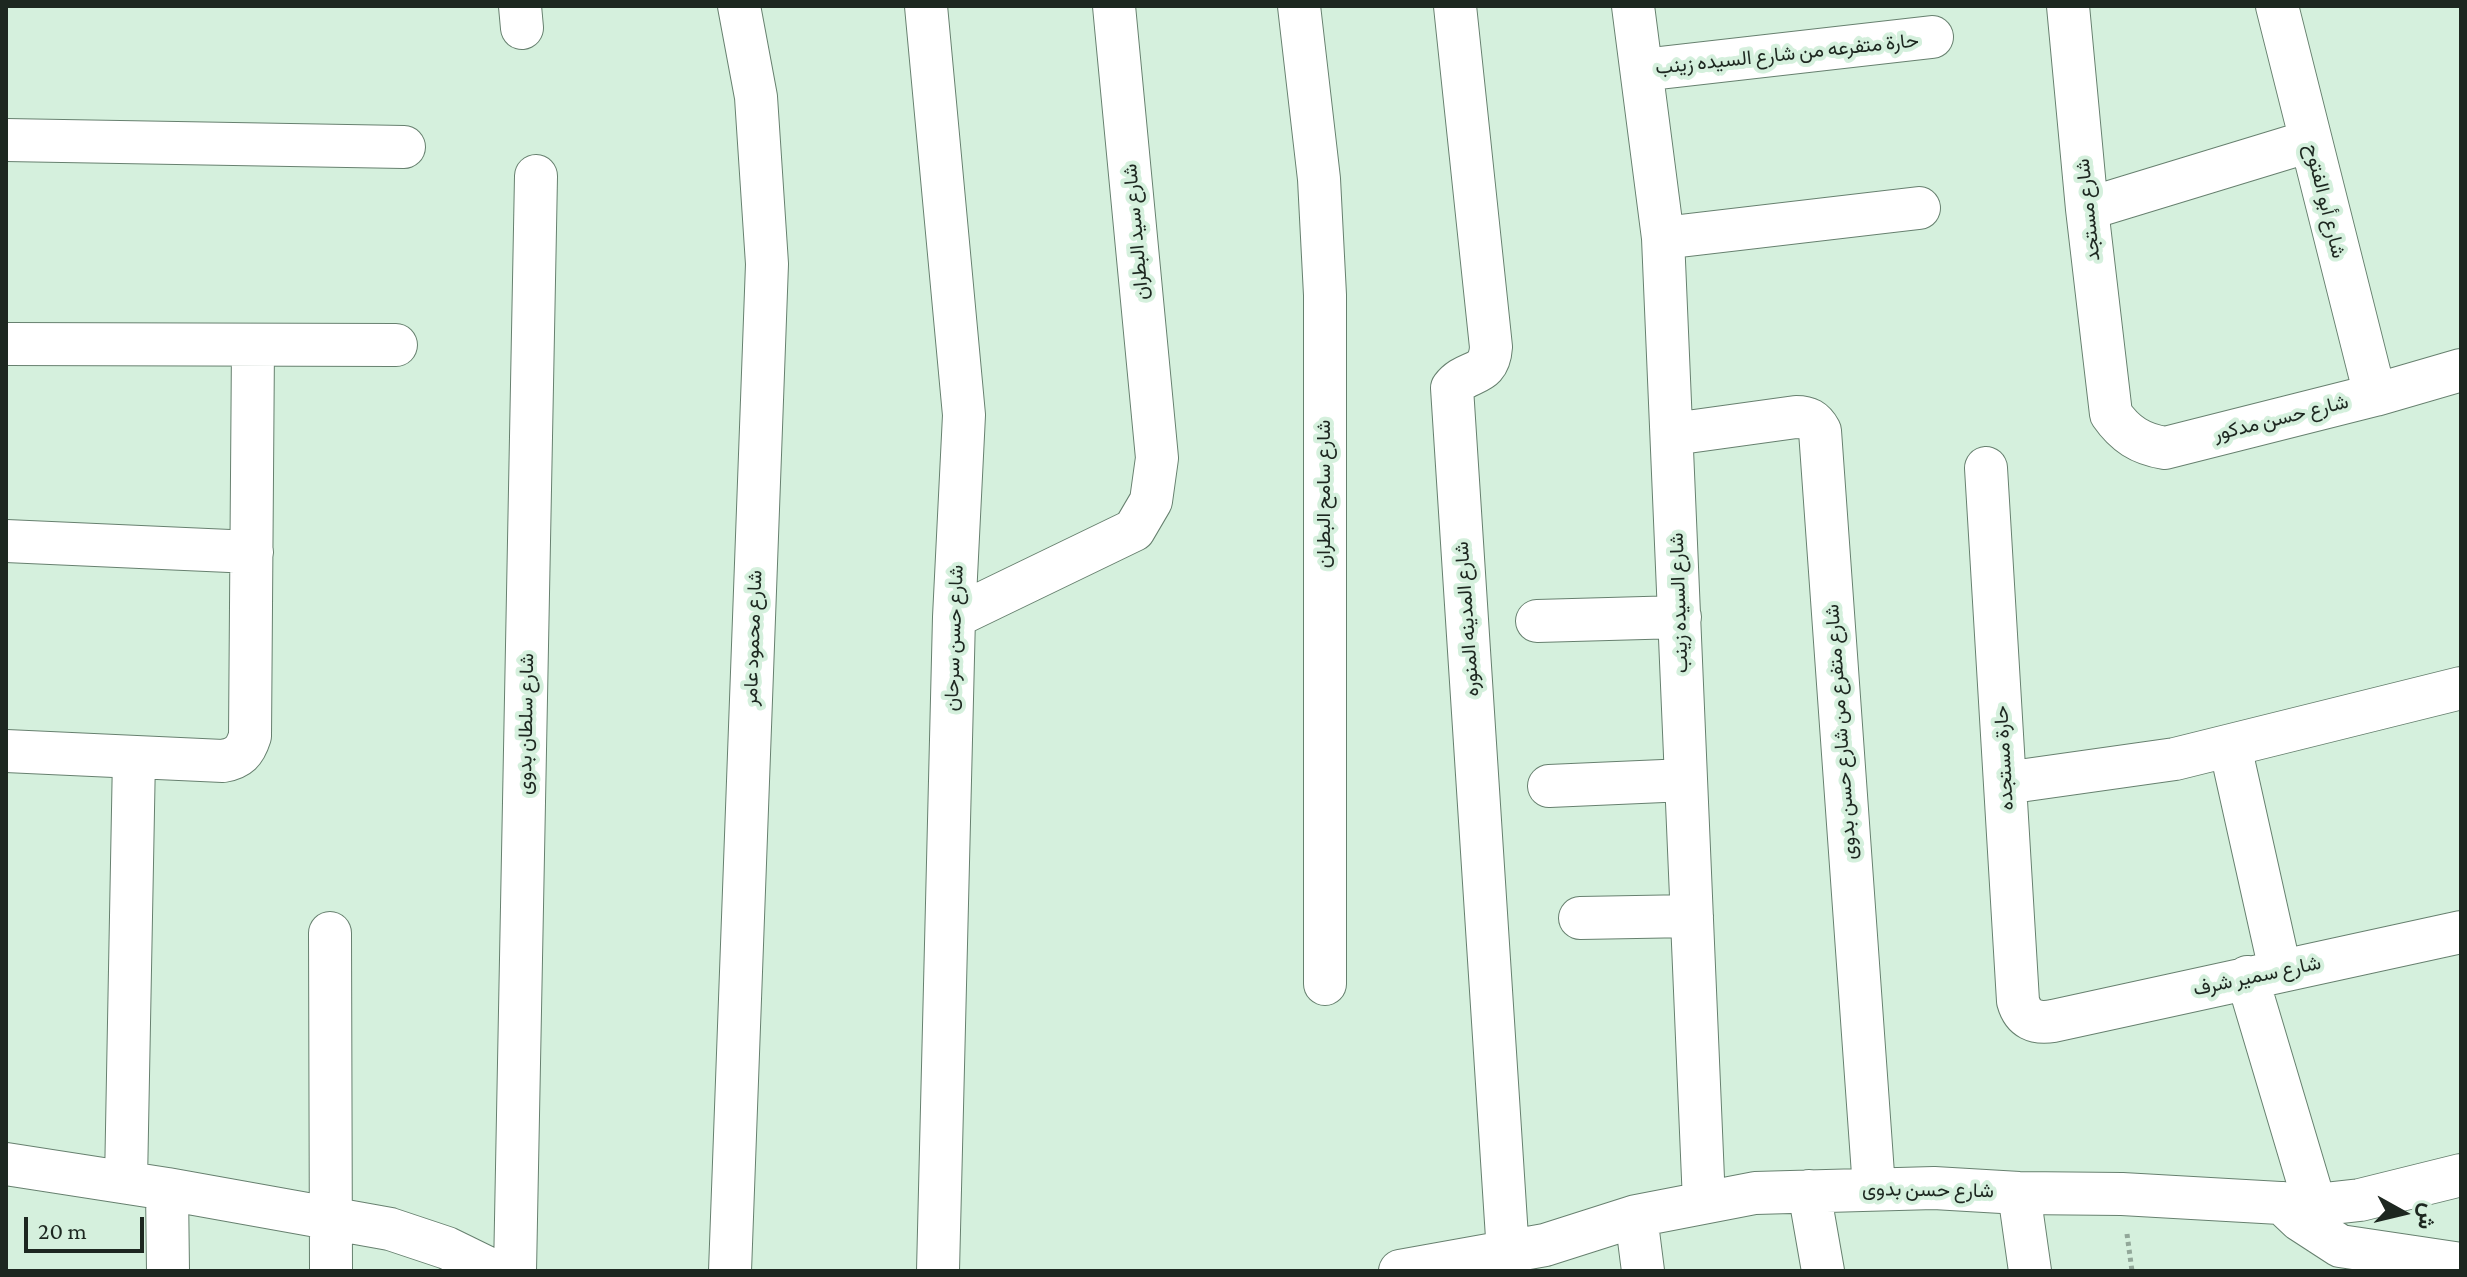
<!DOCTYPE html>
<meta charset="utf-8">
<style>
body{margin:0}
#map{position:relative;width:2467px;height:1277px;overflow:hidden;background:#d5f0dd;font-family:"Crimson Pro",Vazirmatn,serif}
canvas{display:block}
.frame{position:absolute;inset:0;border:8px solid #1d2720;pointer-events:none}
.north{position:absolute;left:2363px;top:1173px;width:80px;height:80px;-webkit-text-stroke:6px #d5f0dd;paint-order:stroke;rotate:98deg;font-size:22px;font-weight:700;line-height:32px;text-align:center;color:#1d2720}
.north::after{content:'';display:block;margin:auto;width:28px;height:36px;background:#1d2720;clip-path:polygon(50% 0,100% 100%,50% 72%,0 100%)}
.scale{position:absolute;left:24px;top:1217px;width:120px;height:36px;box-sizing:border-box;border:4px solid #1d2720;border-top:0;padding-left:10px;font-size:24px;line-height:28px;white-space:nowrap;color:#1d2720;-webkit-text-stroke:6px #d5f0dd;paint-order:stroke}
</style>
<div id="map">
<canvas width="2467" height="1277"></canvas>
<div class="frame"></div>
<div class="north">ش</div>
<div class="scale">20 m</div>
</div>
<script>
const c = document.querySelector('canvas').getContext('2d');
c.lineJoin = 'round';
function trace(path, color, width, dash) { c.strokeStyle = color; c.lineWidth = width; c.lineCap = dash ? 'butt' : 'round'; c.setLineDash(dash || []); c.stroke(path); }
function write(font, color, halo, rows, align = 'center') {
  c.font = font + ' "Crimson Pro",Vazirmatn,serif'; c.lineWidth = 8; c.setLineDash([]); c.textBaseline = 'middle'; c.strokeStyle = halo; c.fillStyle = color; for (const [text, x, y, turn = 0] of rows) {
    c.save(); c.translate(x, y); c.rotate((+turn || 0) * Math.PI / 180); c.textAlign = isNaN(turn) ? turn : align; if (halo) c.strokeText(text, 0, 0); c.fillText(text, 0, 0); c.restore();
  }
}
const path = new Path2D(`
 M2127,1234L2132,1271`);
const minor = new Path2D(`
 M520,6L522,28
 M926,6L964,415L954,617L938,1271
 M1299,6L1319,179L1325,295V984
 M1455,6L1491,347C1489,379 1467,368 1452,388L1508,1253L1493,1271
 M1633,6L1663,238L1704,1202
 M2068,6L2087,209L2111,414C2125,434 2140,444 2165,448L2375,395L2461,370
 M2277,6L2375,395
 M1642,70L1932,37
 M6,140L404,147
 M2087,209L2310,141
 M1663,238L1919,208
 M6,344L396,345
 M1673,434L1796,417C1808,417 1814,420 1820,431L1874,1188
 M1986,468L2018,1001C2023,1019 2035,1024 2053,1021L2461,932
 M6,541L252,552
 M954,617L1134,530L1151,501L1157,458L1114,6
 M1537,621L1680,617
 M2230,746L2280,970
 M6,751L223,761C239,758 245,752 250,736L253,345
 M2005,783L2175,759L2461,688
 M1549,786L1686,780
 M1580,918L1692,916
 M330,933L331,1271
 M2247,977L2315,1205
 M6,1164L167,1189L390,1229L447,1248L494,1271
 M126,1182L134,757
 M167,1189L168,1271
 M1809,1191L1823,1271
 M2019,1193L2030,1271
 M2282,1203L2300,1220L2340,1246L2461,1264
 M1636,1216L1643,1271
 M515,1271L536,176
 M730,1271L767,264L756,97L739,6
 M1400,1271L1545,1245L1636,1216L1755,1193L1934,1188L2019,1193L2122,1194L2315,1205L2360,1200L2461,1175`);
const streetNames = [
 ["حارة متفرعه من شارع السيده زينب",1787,54,-6],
 ["شارع أبو الفتوح",2325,201,76],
 ["شارع مستجد",2088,210,-96],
 ["شارع سيد البطران",1136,232,-95],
 ["شارع حسن مدكور",2281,418,-14],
 ["شارع سامح البطران",1324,494,-90],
 ["شارع السيده زينب",1679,603,-92],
 ["شارع المدينه المنوره",1467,619,-94],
 ["شارع محمود عامر",753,638,-88],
 ["شارع حسن سرحان",954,638,-88],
 ["شارع سلطان بدوى",526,724,-89],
 ["شارع متفرع من شارع حسن بدوى",1841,732,-94],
 ["حارة مستجده",2004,758,-93],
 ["شارع سمير شرف",2257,976,-12],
 ["شارع حسن بدوى",1928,1190,1]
];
trace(minor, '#67806f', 44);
trace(path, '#92a799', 5, [4, 4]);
trace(minor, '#fff', 42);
write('20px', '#1d2720', '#d5f0dd', streetNames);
</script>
